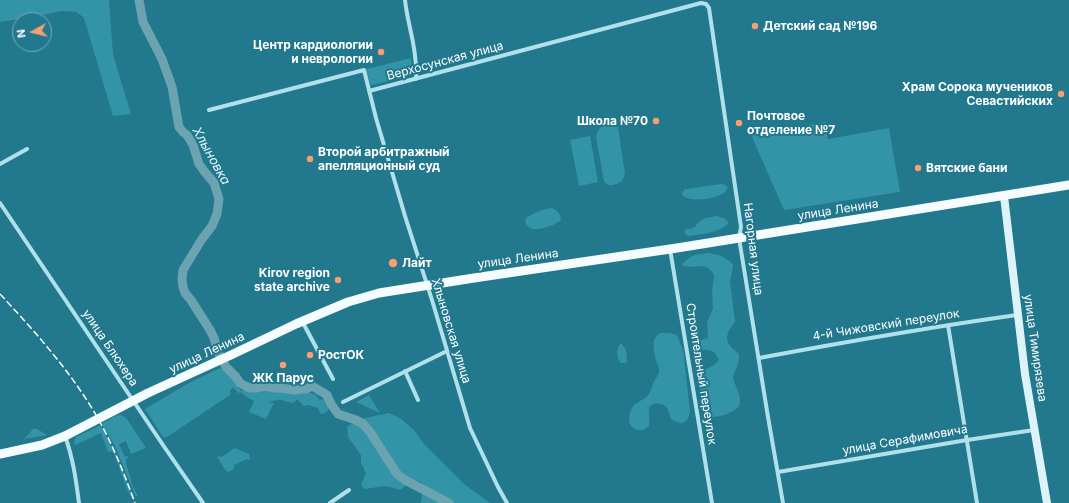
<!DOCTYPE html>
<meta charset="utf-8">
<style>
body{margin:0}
#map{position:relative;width:1069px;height:503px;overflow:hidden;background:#22788c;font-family:Inter,sans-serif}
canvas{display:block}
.north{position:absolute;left:12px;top:12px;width:40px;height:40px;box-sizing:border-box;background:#22788c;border:1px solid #7aaeba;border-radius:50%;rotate:262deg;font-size:11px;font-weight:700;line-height:16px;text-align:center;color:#fff}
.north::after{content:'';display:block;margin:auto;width:14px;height:18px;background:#f79f72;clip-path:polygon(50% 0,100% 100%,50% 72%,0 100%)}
</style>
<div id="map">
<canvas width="1069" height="503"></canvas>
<div class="north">N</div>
</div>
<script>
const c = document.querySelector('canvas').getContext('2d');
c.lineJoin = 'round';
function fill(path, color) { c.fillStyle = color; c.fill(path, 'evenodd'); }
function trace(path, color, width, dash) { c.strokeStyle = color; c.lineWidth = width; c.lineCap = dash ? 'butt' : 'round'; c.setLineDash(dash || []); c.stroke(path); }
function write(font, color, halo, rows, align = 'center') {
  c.font = font + ' Inter,sans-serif'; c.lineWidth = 4; c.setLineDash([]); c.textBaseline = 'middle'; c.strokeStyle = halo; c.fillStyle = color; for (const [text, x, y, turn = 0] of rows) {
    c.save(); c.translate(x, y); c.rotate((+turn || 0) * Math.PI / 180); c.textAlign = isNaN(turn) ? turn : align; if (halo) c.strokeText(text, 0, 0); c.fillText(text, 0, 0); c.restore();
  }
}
const green = new Path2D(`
 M0,0H109L113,55L131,114L113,116L84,18L77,12L62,11L27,18L0,22Z
 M411,58C412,64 413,72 408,76L377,84L372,85L370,84L366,69Z
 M608,121C613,121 616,123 618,127L625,174L622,181C616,185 608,188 604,181L596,138C597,131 601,125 608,121Z
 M825,122L828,139L889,128L900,192L784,210L751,135Z
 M590,136L598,182L579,186L570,140Z
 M721,184L726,185L728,188C726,190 726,191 724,193C715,199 690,203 682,195V193L685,189H687Z
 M552,208C558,211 560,213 561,220C556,225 536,232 530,228C528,227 526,224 525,222L526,218C534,213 542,209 552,208Z
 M716,216L724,218L728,222V224C717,233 703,234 689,236L686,235L684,231L687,229L694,228C701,218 705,218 716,216Z
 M708,253C718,254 725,257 733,264L732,272L730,281L735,322C730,328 724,336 729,344C731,348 736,351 739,354C739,357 739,361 738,363C737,369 733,373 733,378C735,386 743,398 739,406C736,412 717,418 711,417C707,417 705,414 703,412L698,375C704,368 715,367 719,360C715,350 709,349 699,350L695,342L708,338L707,322L713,309L712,293L714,275C706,261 695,269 683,266L682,264C691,255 696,254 708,253Z
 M661,333H670L677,335L683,350L684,357L690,412C687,424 682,426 671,419C670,416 669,410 666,407C662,403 651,401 649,409C648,414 650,420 649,426C645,429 643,431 638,430C626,428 628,412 634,405C638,401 645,400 649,394C651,391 652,387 653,383C655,379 658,376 659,372C660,368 657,364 656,360C654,351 650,337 661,333Z
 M620,344H622L626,350L627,362L625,363H621C616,358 616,350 620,344Z
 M220,368L222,369C225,373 229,374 232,378C237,383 235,386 242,391L249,390L255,391L267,388L275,391L281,389L295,391L303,390L316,395L319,399L322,400L323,399L321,395L324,393L327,394L330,396C330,404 331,412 322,414L320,413L318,408L308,405L304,406L298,400H296L295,402L292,403C280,400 281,398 269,402L274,403L266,419L249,412L254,401C249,398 245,397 241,392L238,393L233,387L230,391V395L167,437H163L145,409L187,384Z
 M369,395L380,413L356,402Z
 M389,413L400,418L414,430L424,444L464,484L490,503H421L423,488L421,482L413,480L400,490L386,486L364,489L361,485L366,473L361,463V455L348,437L347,427L356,420Z
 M120,415L123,416L127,419L146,448L131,454L126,441L119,444L125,457L128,456L129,457L126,459V463L133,487L138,496L136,497L115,446L102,424L115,416Z
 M101,425L118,460L135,503L128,491L114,454L111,451L108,452L101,433L75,445L74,442L76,437Z
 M33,429H37L47,435L24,439Z
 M235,448L249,454L250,459V460L247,459L234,465V469L228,472L226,471L217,457L218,456L221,457Z`);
const river = new Path2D(`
 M139,0L143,22L162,59L172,87L179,127L183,132L187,135L193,145L199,164L204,171L214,183L219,199L217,214L212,226L202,239L183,270L182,279L183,287L185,293L191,300L210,330L214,338L218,352L226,367L236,377L240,383L245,386L250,388H257L264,386L275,388H281L294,390L302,389H306L312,386L327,395L331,404L338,414L356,420L363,424L370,432L397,474L405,480L449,503`);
const street = new Path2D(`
 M405,0C406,9 408,19 410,28C414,45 417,61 416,79
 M369,91L701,3L706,4L709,8L741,227L739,238L768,417L783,503
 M209,110L364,70L376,118L405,216L432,300L470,428L498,487L507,503
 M0,164L27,149
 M0,203L163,445L203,503
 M670,249L712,503
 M302,321L333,379
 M948,325L977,503
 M759,358C845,342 931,327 1017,315
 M405,371L418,400
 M343,402L447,351
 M65,436C73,458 76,480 79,503
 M778,472L967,440L1034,430
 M330,503L349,490`);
const secondary = new Path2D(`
 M1004,196L1025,374L1047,503`);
const primary = new Path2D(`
 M0,454L42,445L65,436L148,393L231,355L296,324L348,302L379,293L474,278L677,248L1069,185`);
const rail = new Path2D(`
 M0,294C37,334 75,376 101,424C115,450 125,476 135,503`);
const markers = [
 [755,26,4,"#f79f72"],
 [381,52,4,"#f79f72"],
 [1061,94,4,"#f79f72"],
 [656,121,4,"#f79f72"],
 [739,123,4,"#f79f72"],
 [310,159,4,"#f79f72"],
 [918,168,4,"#f79f72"],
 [393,263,5,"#f79f72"],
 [338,280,4,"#f79f72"],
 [310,355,4,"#f79f72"],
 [283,365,4,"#f79f72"]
];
const poiNames = [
 ["Детский сад №196",763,26],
 ["Центр кардиологии",373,45,"right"],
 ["и неврологии",373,59,"right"],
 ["Храм Сорока мучеников",1053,87,"right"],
 ["Севастийских",1053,101,"right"],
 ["Почтовое",747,116],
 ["отделение №7",747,130],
 ["Школа №70",648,121,"right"],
 ["Второй арбитражный",318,152],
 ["апелляционный суд",318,166],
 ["Вятские бани",926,168],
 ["Лайт",402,263],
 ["Kirov region",330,273,"right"],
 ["state archive",330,287,"right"],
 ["РостОК",318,355],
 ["ЖК Парус",283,378,"center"]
];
const streetNames = [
 ["Верхосунская улица",445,61,-15],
 ["улица Ленина",838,210,-9],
 ["Нагорная улица",753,249,83],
 ["улица Ленина",518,259,-8],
 ["4-й Чижовский переулок",886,325,-9],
 ["Хлыновская улица",451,331,73],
 ["улица Блюхера",110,348,56],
 ["улица Тимирязева",1035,348,82],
 ["улица Ленина",207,353,-25],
 ["Строительный переулок",701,374,81],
 ["улица Серафимовича",905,440,-10]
];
const waterNames = [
 ["Хлыновка",211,156,61]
];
fill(green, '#3393a7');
trace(river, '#6ba3b0', 9);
trace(street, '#b0e1eb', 4);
trace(secondary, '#dcf3f9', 8);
trace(primary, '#f5fcfe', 9);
trace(rail, '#fff', 1.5, [7, 3]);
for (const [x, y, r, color] of markers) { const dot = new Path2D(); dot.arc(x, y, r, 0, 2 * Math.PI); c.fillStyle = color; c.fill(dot); trace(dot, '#22788c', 1.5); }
write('bold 12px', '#fff', '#22788c', poiNames, 'left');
write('12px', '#fff', '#22788c', streetNames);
write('italic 13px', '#e1f5f9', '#22788c', waterNames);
</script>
